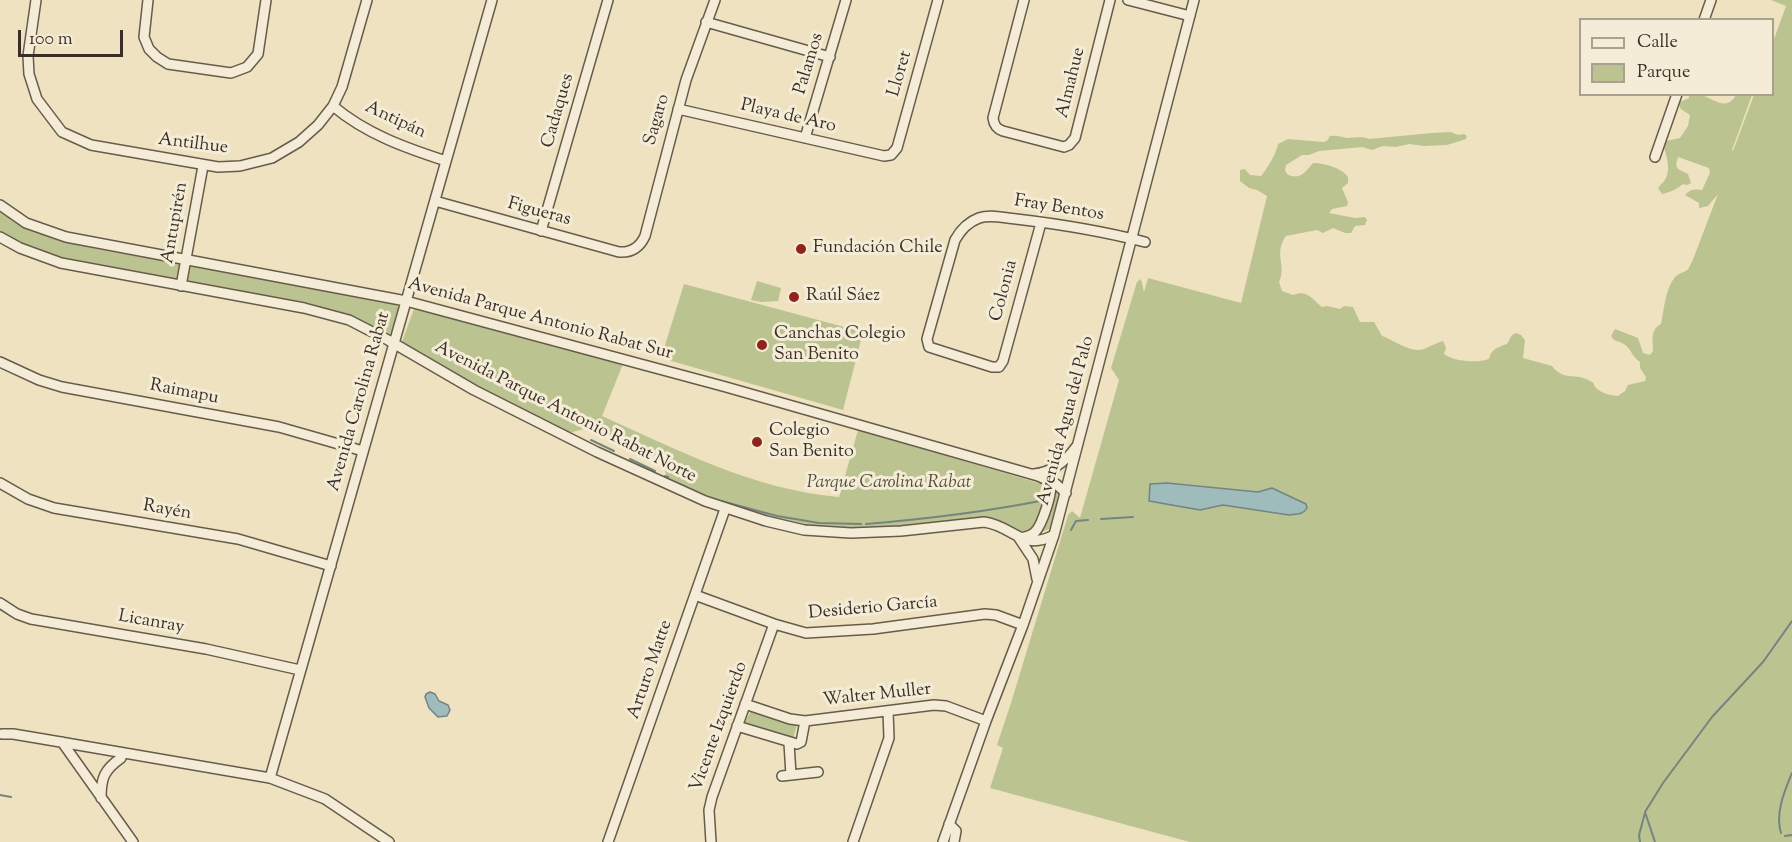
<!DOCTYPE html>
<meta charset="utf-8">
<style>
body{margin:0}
#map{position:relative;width:1792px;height:842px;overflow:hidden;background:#eee2c0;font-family:"Sorts Mill Goudy",serif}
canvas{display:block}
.legend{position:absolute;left:1579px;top:18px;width:195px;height:78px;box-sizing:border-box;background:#f4ecd6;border:2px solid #aaa090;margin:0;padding:8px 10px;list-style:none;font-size:18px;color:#3a2f26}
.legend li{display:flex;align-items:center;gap:12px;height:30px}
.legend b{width:30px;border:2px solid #aaa090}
.scale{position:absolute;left:18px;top:30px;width:105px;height:27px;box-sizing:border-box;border:3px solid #3a2f26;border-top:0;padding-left:8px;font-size:18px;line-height:21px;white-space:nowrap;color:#3a2f26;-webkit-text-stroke:4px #f4ecd6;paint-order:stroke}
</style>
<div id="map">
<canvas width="1792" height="842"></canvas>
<ul class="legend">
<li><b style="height:8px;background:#f4ecd6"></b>Calle</li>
<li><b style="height:16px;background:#bbc391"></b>Parque</li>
</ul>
<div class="scale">100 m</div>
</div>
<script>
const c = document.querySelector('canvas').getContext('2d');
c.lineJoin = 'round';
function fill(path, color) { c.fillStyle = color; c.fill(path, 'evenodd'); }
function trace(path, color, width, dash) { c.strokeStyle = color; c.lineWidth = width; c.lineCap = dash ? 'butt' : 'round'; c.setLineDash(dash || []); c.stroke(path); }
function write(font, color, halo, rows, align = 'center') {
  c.font = font + ' "Sorts Mill Goudy",serif'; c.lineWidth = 6; c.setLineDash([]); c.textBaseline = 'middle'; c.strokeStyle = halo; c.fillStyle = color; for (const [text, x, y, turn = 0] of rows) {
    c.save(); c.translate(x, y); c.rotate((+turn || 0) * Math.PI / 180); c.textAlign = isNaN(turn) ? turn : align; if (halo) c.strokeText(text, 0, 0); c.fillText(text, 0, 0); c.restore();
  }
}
const green = new Path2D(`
 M1771,0H1792V842H1190L990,788L1003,748L997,745L1011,703L1068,515L1072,511L1080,518L1119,380L1111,368L1137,282L1141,279L1144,292L1148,278L1241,303L1267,196L1257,190L1249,188L1240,181V170L1245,169L1250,175L1261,176C1266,171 1277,152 1278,144L1288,139L1323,142L1327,141L1330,136C1337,135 1341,137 1347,138C1355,138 1361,136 1369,139L1432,133L1451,132L1458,135L1464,134L1467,136L1466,139L1447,145L1424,146L1409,144L1396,147L1383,146L1372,150L1362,147L1319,151L1309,155H1302L1286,165L1285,170L1287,174C1300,181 1305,172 1313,163C1324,163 1342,168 1348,177V183L1342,188L1348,202L1347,206L1332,209L1329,213L1355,218L1365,217L1367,220L1365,225L1355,226L1351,233H1345L1333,228L1323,233L1317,230L1286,236C1273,254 1287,265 1279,282L1282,291L1293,295C1307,289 1312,299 1322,307L1327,306L1340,309L1344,306L1353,307L1360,322H1374L1382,336C1394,340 1411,354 1424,349C1431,346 1436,343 1443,341L1446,348L1444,354C1455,362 1477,363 1489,359C1491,349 1498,347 1507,344L1512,335L1516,333L1521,335L1525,340L1523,358L1552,366C1564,382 1576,372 1590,381C1596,384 1592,383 1596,388C1601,393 1612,396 1618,396L1625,391L1628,385L1645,381L1646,377L1640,368V362C1627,352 1634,346 1614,340L1611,336L1615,329L1638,338L1643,353L1650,355L1653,351C1653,340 1650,330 1661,324C1664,310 1665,289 1675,277C1679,273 1683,273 1687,270C1690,268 1690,264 1692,262L1718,194L1708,206L1699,208V203L1685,195C1690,189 1695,189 1702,190L1710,173L1709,168L1678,157L1676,165L1678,169L1688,174L1691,183L1687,185L1683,184C1677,189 1671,192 1662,194L1658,188C1660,185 1663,183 1665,180C1671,170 1667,157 1664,148L1666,141L1680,138L1688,126L1690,115L1681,109L1678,103L1689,98V95C1693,95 1696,94 1700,95C1712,97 1726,113 1736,95H1752L1732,150L1733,151L1754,95L1772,94L1773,42L1786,6Z
 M0,211C51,247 118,252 178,263L181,266L178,279L174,281C115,270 53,263 0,233Z
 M191,265L395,303L399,308L392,333L386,335L361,322L190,284L186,279L188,268Z
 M757,281L781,288L778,301L761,302L751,300Z
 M684,284L863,332L843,410L661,358Z
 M414,309L623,364L602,416C678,450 755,490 839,497L858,430L1052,487L1060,494L1051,528C1022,543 1016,523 989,519C942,523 894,531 847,529C781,526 727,506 667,481L663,459L591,427L569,433L459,376L402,342Z
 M753,711L797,725L793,739L748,726L745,722L750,712Z`);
const water = new Path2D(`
 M1167,483L1258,492L1272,488L1306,504L1307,508C1303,515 1296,514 1289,515L1223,505L1200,510L1149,501L1150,484Z
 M430,692L435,694L439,701L448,705L450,710L447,716L438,717L429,708L425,697L426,694Z`);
const stream = new Path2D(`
 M591,440L614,451
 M630,459L655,471
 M665,476L668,477
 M721,501L777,516L819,523L861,524
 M1101,519L1133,517
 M866,524C926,519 985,512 1045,500
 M1071,530L1076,521L1088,520
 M0,795L11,797
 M1781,833C1775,814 1784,792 1792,773
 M1785,836L1792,835
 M1640,842L1639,835L1645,813
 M1655,842L1645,812L1663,783L1712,717L1763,662L1792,621`);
const minor = new Path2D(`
 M36,0L28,56L29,74L37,99L62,132L91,145L218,167L240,166L272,158L299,142L318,125L333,106L342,87L367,0
 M148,0L144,37L149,49L157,57L168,64L231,73L247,67L258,54L266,0
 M1024,0L993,118C994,126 997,129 1003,131L1064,147L1069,145L1075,138L1110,0
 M1128,0L1190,16
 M1704,20L1711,0
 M706,22L830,57
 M333,106C366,134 406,148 446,161
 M678,109L884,156L891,155L897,148L938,0
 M805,138L846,0
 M1655,157L1677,94
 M435,201L619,252C632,253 640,247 645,236L686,80L715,0
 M0,205L26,223L66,237L406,301L726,387L1038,476L1056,484L1066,493
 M1041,223L1003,361L999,367H992L929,347L927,339L955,240C960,231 968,222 979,218C990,214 1004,218 1016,219C1059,224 1102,231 1145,242
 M541,231L608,0
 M0,237L20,248L61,263L304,308L349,320L388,340L474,390L597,452L705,501L766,521L804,530L851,533L901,531L984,522C1014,526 1022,552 1054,535
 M181,286L203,166
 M0,362L39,380L62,387L279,427L363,451
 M1034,474C1052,472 1066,461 1076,447
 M0,483L28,499L54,508L238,539L331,566
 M1019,538L1033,559L1037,579
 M1021,538C1026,537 1031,536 1035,532C1042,525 1054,490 1050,481
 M695,595L774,624L806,633L873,629L985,614L996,615L1023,625
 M0,603L17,614L31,619L206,649L300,670
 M745,704L790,719L805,721L934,705L946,706L986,721
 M737,726L797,744L801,742L805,721
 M2,734H13L43,739L270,778L325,799L389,842
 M62,742L133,842
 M789,743L791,775
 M782,776L818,772
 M270,778L492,0
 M101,798C101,778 104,770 121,758
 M949,824L956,831L954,842
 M608,842L725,509
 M711,842L709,810L712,797L774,624
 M853,842L889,738L888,711
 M943,842L986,721L1023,625L1054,535L1194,0`);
const markers = [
 [801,249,6,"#8f2418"],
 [794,297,6,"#8f2418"],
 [762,345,6,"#8f2418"],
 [757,442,6,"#8f2418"]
];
const streetNames = [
 ["Palamos",810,64,-73],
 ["Lloret",901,74,-74],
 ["Almahue",1072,83,-76],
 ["Cadaques",559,111,-74],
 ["Playa de Aro",788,117,13],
 ["Sagaro",658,120,-74],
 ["Antipán",395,121,25],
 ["Antilhue",193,145,7],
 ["Fray Bentos",1059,209,9],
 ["Figueras",539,213,15],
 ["Antupirén",176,223,-80],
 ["Colonia",1005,291,-75],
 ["Avenida Parque Antonio Rabat Sur",540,320,15],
 ["Raimapu",184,393,11],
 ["Avenida Carolina Rabat",360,402,-74],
 ["Avenida Parque Antonio Rabat Norte",565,413,27],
 ["Avenida Agua del Palo",1067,421,-75],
 ["Rayén",167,511,10],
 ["Desiderio García",873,609,-5],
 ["Licanray",151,623,10],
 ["Arturo Matte",651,670,-71],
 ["Walter Muller",877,696,-6],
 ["Vicente Izquierdo",720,727,-70]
];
const poiNames = [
 ["Fundación Chile",813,249],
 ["Raúl Sáez",806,297],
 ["Canchas Colegio",774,335],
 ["San Benito",774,356],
 ["Colegio",769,432],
 ["San Benito",769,453]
];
const parkNames = [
 ["Parque Carolina Rabat",889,484]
];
fill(green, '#bbc391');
fill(water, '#9ebcbc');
trace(water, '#768480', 1.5);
trace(stream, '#768480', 2);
trace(minor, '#675c4c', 12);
trace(minor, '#f4ecd6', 9);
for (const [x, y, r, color] of markers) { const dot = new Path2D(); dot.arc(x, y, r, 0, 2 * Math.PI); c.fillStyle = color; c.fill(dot); trace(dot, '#f4ecd6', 2); }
write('18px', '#3a2f26', '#f4ecd6', streetNames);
write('18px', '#3a2f26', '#f4ecd6', poiNames, 'left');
write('italic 18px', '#544d3b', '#f4ecd6', parkNames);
</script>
